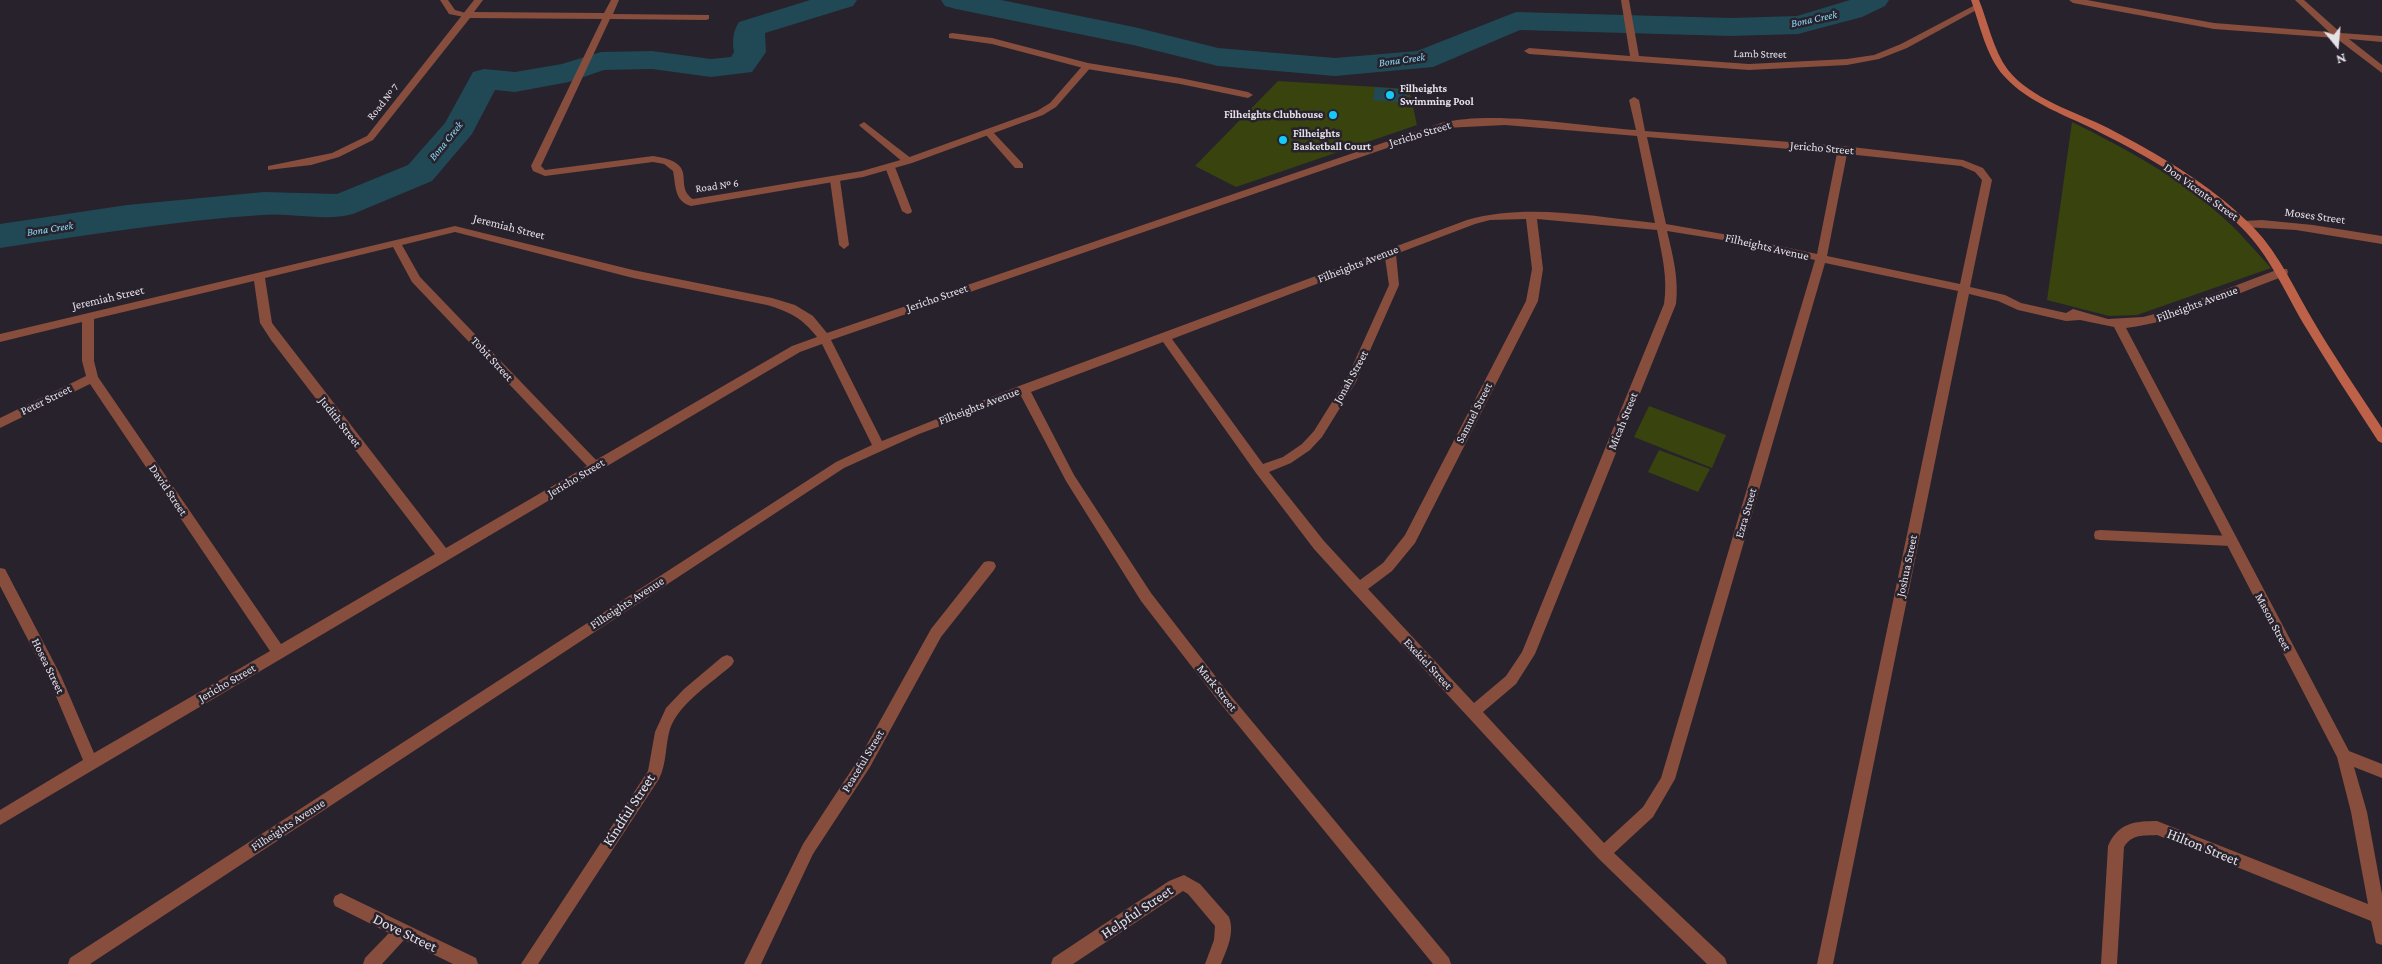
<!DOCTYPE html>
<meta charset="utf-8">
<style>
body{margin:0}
#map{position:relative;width:2382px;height:964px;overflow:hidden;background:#28222d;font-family:"Crimson Pro",serif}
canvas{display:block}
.north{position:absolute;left:2312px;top:20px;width:50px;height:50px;-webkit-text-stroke:4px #28222d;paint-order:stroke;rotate:163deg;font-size:14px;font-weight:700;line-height:20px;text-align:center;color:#e5e1e8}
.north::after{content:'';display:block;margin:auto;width:18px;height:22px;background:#e5e1e8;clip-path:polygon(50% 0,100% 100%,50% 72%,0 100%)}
</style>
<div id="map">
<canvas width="2382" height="964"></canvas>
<div class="north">N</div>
</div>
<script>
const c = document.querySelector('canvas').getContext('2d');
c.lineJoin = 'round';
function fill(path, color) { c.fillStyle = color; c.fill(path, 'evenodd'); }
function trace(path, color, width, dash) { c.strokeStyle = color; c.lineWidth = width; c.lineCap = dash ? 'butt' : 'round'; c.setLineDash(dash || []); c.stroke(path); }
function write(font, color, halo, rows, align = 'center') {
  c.font = font + ' "Crimson Pro",serif'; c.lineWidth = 5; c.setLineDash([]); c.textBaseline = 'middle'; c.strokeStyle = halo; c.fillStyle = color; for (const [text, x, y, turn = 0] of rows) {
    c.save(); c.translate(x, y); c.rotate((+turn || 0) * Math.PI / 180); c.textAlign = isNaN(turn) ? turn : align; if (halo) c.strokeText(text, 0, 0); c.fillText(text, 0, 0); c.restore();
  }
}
const green = new Path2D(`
 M1278,81L1409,89L1417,125L1236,187L1195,166Z
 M2072,122C2127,149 2184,180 2229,223C2244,237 2257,253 2271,268L2137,315L2109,316L2047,300Z
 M1649,406L1726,435L1712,468L1634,437Z
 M1659,450L1710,469L1698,492L1648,472Z`);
const water = new Path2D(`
 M1375,87L1407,90L1406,103L1373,100Z`);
const river = new Path2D(`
 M810,0H857L853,6L765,33L766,52L752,72L711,77L652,69L604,70L569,82L515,92L495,90L472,134L432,181L353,214C324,222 292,212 262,215C174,221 87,235 0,248V224L127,205L264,192L337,194L408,165L445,123L473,72L484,69L515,72L562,64L601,52L652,51L711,59L731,57L734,52C732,41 733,31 739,22Z
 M941,0H1001L1134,27L1218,48L1335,58L1417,51L1516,12L1731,18L1797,16L1850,0H1889L1885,6L1862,17L1798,34L1731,36L1520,30L1433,67L1335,76L1218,66L1133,45L956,9L945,6Z`);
const lane = new Path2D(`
 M440,0H448L455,10L473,15L469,18L449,14Z
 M952,33L992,38L1088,63L1180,78L1248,92L1253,95L1248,98L1180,84L1087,69L992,44L949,38V34Z
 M864,122L912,159V163H904L861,127L859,125Z
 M989,130L992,131L1023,164V168H1015L986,135V131Z
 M890,164L895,167L912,211L911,213L907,214L902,211L885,167Z
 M835,177L840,180L849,245L844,249L839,245L830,180Z
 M2100,530L2231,536L2236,537L2237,541L2236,545L2231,546L2100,540L2095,539L2094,535L2095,531Z`);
const street = new Path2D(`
 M474,0H483L474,12L604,13L611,0H619L613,14L709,15V19L706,20L610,19L541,166L545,170L653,156C702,163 672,185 693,199L862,171L904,159L1037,111L1050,103L1084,64L1087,63L1092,66L1056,107L1043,115L912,163L863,177L691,206C674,201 676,186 673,171L664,164L653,162L545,176L533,171L531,166L602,19L470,18L373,140L339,157L311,165L268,170V166L332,153L367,136Z
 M1621,0H1629L1639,56L1749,64L1847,59L1874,55L1901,44L1975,5L1982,7L1907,48L1879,59L1847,65L1749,70L1529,54L1524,51L1529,48L1630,56Z
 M2069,0H2087L2214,23L2329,32L2295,0H2304L2341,33L2382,36V42L2349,39L2382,65V73L2336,38L2214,29L2073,3Z
 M1634,97L1639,100L1645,131L1843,146L1963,160L1983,168L1992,180L1970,287L2005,295L2021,303L2066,313L2073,309L2108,319L2143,317L2174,309L2279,269H2287L2288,272L2287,275C2235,294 2181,321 2126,328L2349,751L2382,764V778L2354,767L2367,812L2382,894V945L2376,943L2371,921L2157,835C2142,836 2132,834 2124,847L2117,964H2101L2108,846C2118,823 2134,821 2157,821L2368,904L2351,812L2337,757L2114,327L2080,320L2066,321L2018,310L1998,301L1969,294L1833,964H1817L1958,291L1825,263L1675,779L1653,817L1614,853L1725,958L1727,964H1707L1598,858L1353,592L1314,549L1256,473L1163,342L1031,392L1074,475L1151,593L1226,690L1449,958L1451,964H1433L1216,698L1141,601L1066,481L1021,396L919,434L844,468L90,964H68L70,958L836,462L872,445L822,344L800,352L0,825V810L83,760L50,682L0,586V568L5,569L61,676L94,753L270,651L90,384L0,428V418L86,376L82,361V322L0,342V334L455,226L633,270L772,298L795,305L813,316L827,333L1441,123C1494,110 1579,126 1636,130L1629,100ZM1505,125L1637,136L1655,223C1594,217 1528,203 1467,220L1019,386L882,441L831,340L1445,128ZM1647,137L1837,153L1817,254L1723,234L1666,224ZM1847,154L1961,166L1975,172L1982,180L1960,284L1827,256ZM1526,219L1532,269L1526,301L1405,535L1383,563L1360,580L1324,541L1269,472L1291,463L1310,450L1322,437L1356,382L1399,285L1396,254L1475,224L1490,220ZM1537,219L1657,230C1662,255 1668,278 1664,304L1522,652L1506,676L1474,703L1368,589L1392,571L1415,543L1538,301L1543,269ZM1667,231L1723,240L1815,260L1661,778L1643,807L1604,843L1483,712L1516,684L1535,654L1676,304C1679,279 1673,256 1667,231ZM455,232L633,278L767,305C790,312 802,318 817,337L792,346L596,460L420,277L402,245ZM393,247L412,282L587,466L446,548L272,323L265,278ZM1385,258L1389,285L1347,378L1314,431L1302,444L1283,457L1263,464L1172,339ZM254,281L260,323L271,340L435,554L281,644L98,377L94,361V319Z
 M2262,220L2313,225L2382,236V244L2296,230L2244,227L2239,224L2244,221Z
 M989,561L994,562L996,566L994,570L941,637L870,767L813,854L761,964H744L803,844L860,757L931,629L984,562Z
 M727,655L732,657L734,661L732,665C712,683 679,703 670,729C665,746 667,763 659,779L538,964H521L648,771L655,732L666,708L684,689L722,657Z
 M1184,875L1200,884L1229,917C1235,933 1227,949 1221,964H1205L1214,940L1215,926L1188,894L1183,891L1073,964H1051L1053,958L1169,881Z
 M341,893L476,958L478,964H453L404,940L382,964H363L365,958L389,933L335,906L333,901L335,896Z`);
const secondary = new Path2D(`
 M1971,0H1979C1988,22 1993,50 2008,70C2031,99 2076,112 2108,128C2158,154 2208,183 2249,223C2277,250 2292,284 2311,317C2333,355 2358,391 2382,428V443L2378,441C2353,402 2327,363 2303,323C2284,290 2269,255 2242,228C2202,188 2151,158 2101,133C2069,116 2029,104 2004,76C1986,56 1980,25 1971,0Z`);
const markers = [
 [1390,95,5,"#15cafb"],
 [1333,115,5,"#15cafb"],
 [1283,140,5,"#15cafb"]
];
const farWaternames = [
 ["Bona Creek",1814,19,-12],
 ["Bona Creek",1402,60,-8],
 ["Bona Creek",446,141,-51],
 ["Bona Creek",50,229,-9]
];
const farStreetnames = [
 ["Lamb Street",1760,54,1],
 ["Road № 7",383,102,-51],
 ["Road № 6",717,186,-8]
];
const farPoinames = [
 ["Filheights",1400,89],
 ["Swimming Pool",1400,102],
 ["Filheights Clubhouse",1323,115,"right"],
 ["Filheights",1293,134],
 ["Basketball Court",1293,147]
];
const streetNames = [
 ["Jericho Street",1420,134,-17],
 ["Jericho Street",1822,148,5],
 ["Don Vicente Street",2201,192,36],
 ["Moses Street",2315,216,8],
 ["Jeremiah Street",509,227,14],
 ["Filheights Avenue",1767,247,13],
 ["Filheights Avenue",1358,264,-21],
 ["Jeremiah Street",108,298,-13],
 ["Jericho Street",937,298,-19],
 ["Filheights Avenue",2197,304,-20],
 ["Tobit Street",492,359,47],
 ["Jonah Street",1351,377,-61],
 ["Peter Street",46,400,-26],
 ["Filheights Avenue",979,406,-21],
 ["Samuel Street",1474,413,-63],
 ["Micah Street",1623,421,-68],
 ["Judith Street",340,422,52],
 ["Jericho Street",576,478,-31],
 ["David Street",168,490,56],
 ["Ezra Street",1746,513,-74],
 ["Joshua Street",1907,566,-78],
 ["Filheights Avenue",627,603,-33],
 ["Mason Street",2273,622,62],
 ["Exekiel Street",1428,664,47],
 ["Hosea Street",48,666,64],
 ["Jericho Street",227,683,-30],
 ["Mark Street",1217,688,51],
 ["Peaceful Street",863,761,-59],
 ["Filheights Avenue",288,825,-33]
];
const nearStreetnames = [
 ["Kindful Street",629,810,-57],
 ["Hilton Street",2203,847,22],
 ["Helpful Street",1137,912,-34],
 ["Dove Street",405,933,26]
];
fill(green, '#38430e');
fill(water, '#214855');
fill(river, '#214855');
fill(lane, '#874d3d');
fill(street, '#874d3d');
fill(secondary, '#bd6249');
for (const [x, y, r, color] of markers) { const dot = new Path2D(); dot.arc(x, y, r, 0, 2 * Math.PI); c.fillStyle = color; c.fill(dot); trace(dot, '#28222d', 2); }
write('italic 11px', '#8adefc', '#28222d', farWaternames);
write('11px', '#e5e1e8', '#28222d', farStreetnames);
write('bold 11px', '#e5e1e8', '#28222d', farPoinames, 'left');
write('12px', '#e5e1e8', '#28222d', streetNames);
write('15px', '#e5e1e8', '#28222d', nearStreetnames);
</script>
